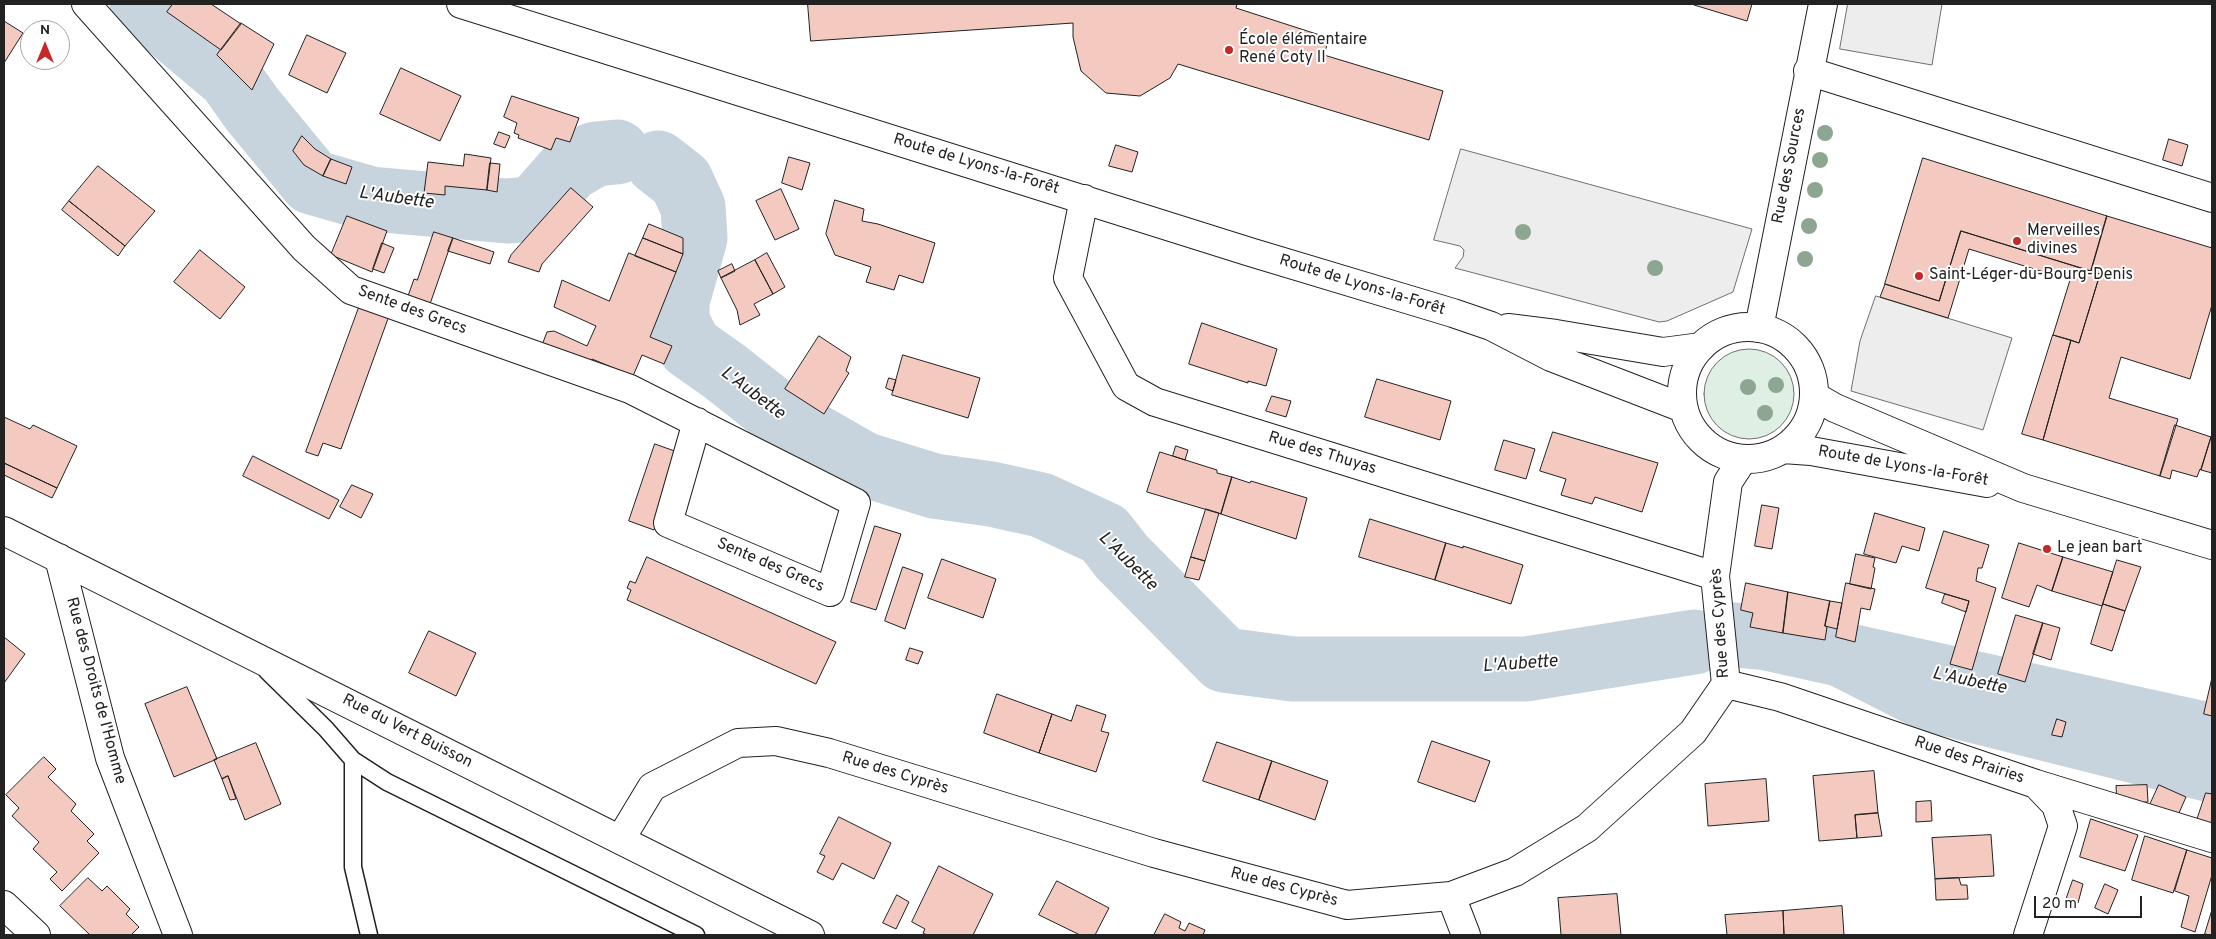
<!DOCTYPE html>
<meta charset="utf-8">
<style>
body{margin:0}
#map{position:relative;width:2216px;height:939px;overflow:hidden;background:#fff;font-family:Overpass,sans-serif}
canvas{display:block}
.frame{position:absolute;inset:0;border:5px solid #222;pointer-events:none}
.north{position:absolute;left:20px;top:20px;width:50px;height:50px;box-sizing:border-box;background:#fff;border:1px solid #a7a7a7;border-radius:50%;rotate:0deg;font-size:14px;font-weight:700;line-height:20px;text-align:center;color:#222}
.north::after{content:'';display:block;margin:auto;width:18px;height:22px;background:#c62828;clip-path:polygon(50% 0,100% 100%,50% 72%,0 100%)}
.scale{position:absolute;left:2034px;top:896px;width:108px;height:22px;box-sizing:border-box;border:2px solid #222;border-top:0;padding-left:6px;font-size:15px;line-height:18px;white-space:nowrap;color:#222;-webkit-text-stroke:4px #fff;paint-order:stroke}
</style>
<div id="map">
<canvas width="2216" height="939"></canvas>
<div class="frame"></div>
<div class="north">N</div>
<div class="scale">20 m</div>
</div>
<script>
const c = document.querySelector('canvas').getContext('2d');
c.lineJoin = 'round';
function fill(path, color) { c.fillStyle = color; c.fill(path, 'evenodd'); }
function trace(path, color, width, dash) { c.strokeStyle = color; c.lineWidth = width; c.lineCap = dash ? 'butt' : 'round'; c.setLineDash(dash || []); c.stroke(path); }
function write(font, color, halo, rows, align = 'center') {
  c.font = font + ' Overpass,sans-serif'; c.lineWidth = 4; c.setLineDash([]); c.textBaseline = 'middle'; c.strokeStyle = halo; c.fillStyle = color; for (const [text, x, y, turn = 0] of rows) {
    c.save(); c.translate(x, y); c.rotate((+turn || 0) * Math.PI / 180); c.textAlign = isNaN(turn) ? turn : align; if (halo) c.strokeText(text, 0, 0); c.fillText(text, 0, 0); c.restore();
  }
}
const green = new Path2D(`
 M1704 394a45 45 0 1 1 90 0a45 45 0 1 1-90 0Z`);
const parking = new Path2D(`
 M1848,4H1942L1932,65L1840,49Z
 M1461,149L1752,229L1733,292L1667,321L1659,322L1455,268L1463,257L1464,250L1460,246L1434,240Z
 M1876,296L2012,338L1983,430L1851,391L1860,341Z`);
const canal = new Path2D(`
 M1793,645L1925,712L2212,784`);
const river = new Path2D(`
 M142,4L230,78L252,109L312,182L371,199L507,211L534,209L569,169L595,154L617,152
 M658,163L681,181L693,207L695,238L677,301V322L690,347L724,371L786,420L863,464L934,486L991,494L1041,505L1104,534L1122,557L1224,660L1293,669H1526L1694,642
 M1725,634L1767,638L2212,736`);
const building = new Path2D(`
 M173,4H211L241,24L221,50L167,12Z
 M808,4H1237L1236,8L1329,38L1324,55L1443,91L1429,140L1178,64L1170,78L1140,96L1106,93L1081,71L1073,37V23L811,41Z
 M1694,4H1752L1747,21L1694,5Z
 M4,21L23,33L4,63Z
 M241,23L274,44L252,90L217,55Z
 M307,35L346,53L327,93L289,75Z
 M401,68L461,96L440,141L380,114Z
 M512,96L579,118L570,142L556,138L551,150L518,138L519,135L514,133L517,123L504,117Z
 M499,132L510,136L505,148L494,144Z
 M302,136L315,149L331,159L323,176L304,165L293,151Z
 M2169,139L2188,145L2182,166L2163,160Z
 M1116,145L1138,152L1132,172L1109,166Z
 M465,154L491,158L487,190L445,186V195L424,193L428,162L463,166Z
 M789,157L810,163L802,190L782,183Z
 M1923,158L2107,216L2091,271L1961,231L1939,301L1885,284Z
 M331,159L352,167L346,184L323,176Z
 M490,163L500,164L497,192L487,190Z
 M98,166L155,211L125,246L69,201Z
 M571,188L593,207L542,264L539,272L508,262L511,255Z
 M781,189L799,229L775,240L756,201Z
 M835,200L864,209L862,221L878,224L935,243L923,283L899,275L894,290L866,282L871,267L835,255L826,234Z
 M69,201L125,246L118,256L62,210Z
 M347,216L387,231L372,272L331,255Z
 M2107,216L2212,248V305L2190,379L2121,357L2109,398L2178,419L2160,476L2043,440L2071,340L2079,343L2100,274L2091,271Z
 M649,224L683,238V254L643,238Z
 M1961,231L2100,274L2079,343L2053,335L2070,280L1969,249L1948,318L1880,297L1885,284L1939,301Z
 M434,232L453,238L430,304L408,296L414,279L417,280Z
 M453,238L494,252L490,264L448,251Z
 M643,238L683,254L676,272L635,256Z
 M382,243L394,248L384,273L373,269Z
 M200,250L245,287L220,319L174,282Z
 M629,253L676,272L650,337L672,346L664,364L642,355L633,376L592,359L591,362L542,345L547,332L554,331L587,346L596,326L554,307L562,280L609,301Z
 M767,253L785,287L773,294L755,260Z
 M755,260L773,294L754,304L760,315L740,325L737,310L721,278Z
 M732,264L735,271L721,278L718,271Z
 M361,302L390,313L341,449L323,443L318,456L306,452Z
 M1202,323L1277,349L1266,386L1248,381V383L1189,364Z
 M2053,335L2071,340L2043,440L2022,434Z
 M819,336L851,357L846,371L849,373L824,414L785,389Z
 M903,355L980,378L968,418L892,395Z
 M889,378L896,380L893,391L886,388Z
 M1377,379L1451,401L1440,440L1365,417Z
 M1272,396L1291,401L1286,417L1266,411Z
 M4,417L30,429L33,425L77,446L57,488L4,463Z
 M2175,425L2211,437L2201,470L2200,469L2197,477L2172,470L2170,479L2160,476Z
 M1553,432L1658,463L1642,512L1595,497L1592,504L1561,495L1566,479L1540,471Z
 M2212,434V473L2201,470Z
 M1504,440L1535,449L1526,479L1495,470Z
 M655,444L680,453L654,530L629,521Z
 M1176,446L1188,450L1185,460L1173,456Z
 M1160,452L1217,470V473L1232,477L1221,514L1147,492Z
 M253,456L339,500L329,519L243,476Z
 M4,463L57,488L52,498L4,475Z
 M1232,477L1250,483L1251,481L1307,498L1296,539L1221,514Z
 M352,485L373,494L361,518L340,507Z
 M1762,505L1779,508L1772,549L1755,546Z
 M1206,509L1219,513L1205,561L1191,557Z
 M1875,513L1925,528L1919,551L1902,546L1896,563L1864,554Z
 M1370,519L1446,543L1435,580L1359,557Z
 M875,526L901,534L876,610L851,602Z
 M1944,531L1989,545L1982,568H1978L1976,581L1996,588L1972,670L1950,664L1969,601L1926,588Z
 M1446,543L1463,548V546L1523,565L1511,604L1435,580Z
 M2019,543L2063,557L2052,591L2037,585L2029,607L2002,598Z
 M1856,554L1875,558L1873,567L1875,568L1871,589L1850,584Z
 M647,557L836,642L816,684L627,600L631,590L627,588L630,581L635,583Z
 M1191,557L1205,561L1199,580L1185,577Z
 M2063,557L2113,572L2102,606L2052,591Z
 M942,559L996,579L983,618L928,598Z
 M2117,560L2141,567L2125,611L2103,604Z
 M903,567L923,574L905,629L885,621Z
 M1746,583L1788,592L1783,633L1750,627L1753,613L1741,610Z
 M1846,583L1875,589L1870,610L1861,608L1855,642L1836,637Z
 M1788,592L1830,601L1825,626L1827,627L1825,640L1783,633Z
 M1945,594L1969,601L1966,612L1942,603Z
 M1830,601L1842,603L1837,629L1825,626Z
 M2103,604L2125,611L2112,651L2091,644Z
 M2016,615L2043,623L2025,682L1998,674Z
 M2043,623L2060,628L2051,660L2033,654Z
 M429,631L476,653L456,696L409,673Z
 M4,637L25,654L4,683Z
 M910,648L923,652L918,664L906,660Z
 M2212,678V716L2204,714Z
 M187,687L217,759L174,777L145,704Z
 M997,694L1052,714L1039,753L984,733Z
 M1077,705L1106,715L1101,731L1109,733L1096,772L1039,753L1052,714L1071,721Z
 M2057,719L2066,722L2062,737L2052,735Z
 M1432,741L1490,761L1475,802L1418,782Z
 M1217,742L1272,761L1259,800L1203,781Z
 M256,743L281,804L245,820L228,776L222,779L214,760Z
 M44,757L56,769L48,777L76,804L71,811L94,834L87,841L99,853L62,891L50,879L57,872L33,849L39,842L12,816L19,808L6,795Z
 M1272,761L1328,781L1315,820L1259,800Z
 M1874,771L1878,813L1855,815L1857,838L1819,841L1813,776Z
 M228,776L236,799L230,800L222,779Z
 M1766,779L1769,821L1708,826L1705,784Z
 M2147,785L2148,802L2117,803L2116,786Z
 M2159,785L2186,797L2175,822L2148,809Z
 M2206,793L2212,794V825L2197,820Z
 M1931,801L1932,821L1916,822V802Z
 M1878,813L1882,836L1857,838L1855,815Z
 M839,817L891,843L874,879L842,863L833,880L817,872L825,856L820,854Z
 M2091,819L2138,835L2125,871L2080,857Z
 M1991,835L1994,876L1935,879L1932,838Z
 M2145,836L2187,850L2173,893L2132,880Z
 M2187,850L2212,858V875L2195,932L2181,927L2189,896L2175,891Z
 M939,866L993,894L973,935H927L923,933L925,929L912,922Z
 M88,878L102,891L107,886L130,909L126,914L139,927L131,935H90L60,906Z
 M1959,878L1961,885H1967L1968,899L1936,900L1935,879Z
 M2073,880L2083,884L2078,903L2066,900Z
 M1057,881L1109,908L1095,935H1080L1039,915Z
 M2105,884L2118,890L2108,914L2095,908Z
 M1617,894L1621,935H1561L1558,898Z
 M897,895L909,902L896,929L883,923Z
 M1842,906L1844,935H1784L1783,911Z
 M2212,910V935H2210L2205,934Z
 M1783,911L1784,935H1727L1725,915Z
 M1165,914L1181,922L1179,928L1185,931L1189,923L1205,930L1203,935H1154Z`);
const service = new Path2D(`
 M267,671L326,729L353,760V867L369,935
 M353,760L387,782L696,935`);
const minor = new Path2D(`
 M86,4L304,248L351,290L630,389L856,503L830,592L668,523L697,422
 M1808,71L2212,198
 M1084,199L1068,278L1126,386L1155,402L1715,576
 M1759,328L1823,4
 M4,531L810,935
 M59,558L110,758L178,935
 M1726,684L1780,697L2036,784L2212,838
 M620,840L652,787L738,743L776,741L829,753L1154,853L1347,905L1451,896L1515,872L1587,828L1693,732L1726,684L1715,576L1728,482L1743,459
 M1451,896L1466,935
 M4,905L36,935
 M2028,935L2063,826L2056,805L2036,784`);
const secondary = new Path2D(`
 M461,4L1250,252L1453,313L1491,326L1551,357L1683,408
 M1682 393a66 66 0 1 1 132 0a66 66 0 1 1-132 0Z
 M1508,328L1556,334L1663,352L1701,347
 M1814,396L1835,408L2023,488L2212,545
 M1783,449L1811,451L1987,483`);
const trees = [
 [1825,133],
 [1820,160],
 [1815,190],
 [1809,226],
 [1523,232],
 [1805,259],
 [1655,268],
 [1776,385],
 [1748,387],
 [1765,413]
];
const markers = [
 [1229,50,5,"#c62828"],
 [2017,241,5,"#c62828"],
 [1919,276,5,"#c62828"],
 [2047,549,5,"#c62828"]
];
const poiNames = [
 ["École élémentaire",1239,41],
 ["René Coty II",1239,59],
 ["Merveilles",2027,232],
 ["divines",2027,250],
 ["Saint-Léger-du-Bourg-Denis",1929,276],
 ["Le jean bart",2057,549]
];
const streetNames = [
 ["Route de Lyons-la-Forêt",976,165,17],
 ["Rue des Sources",1790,166,-79],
 ["Route de Lyons-la-Forêt",1362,286,17],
 ["Sente des Grecs",412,311,20],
 ["Rue des Thuyas",1322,454,17],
 ["Route de Lyons-la-Forêt",1903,467,10],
 ["Sente des Grecs",770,566,23],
 ["Rue des Cyprès",1721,623,-94],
 ["Rue des Droits de l'Homme",95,691,75],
 ["Rue du Vert Buisson",407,732,27],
 ["Rue des Prairies",1969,761,19],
 ["Rue des Cyprès",895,774,17],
 ["Rue des Cyprès",1284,888,15]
];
const waterNames = [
 ["L'Aubette",396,199,8],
 ["L'Aubette",752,394,37],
 ["L'Aubette",1127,562,45],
 ["L'Aubette",1520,665,-4],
 ["L'Aubette",1969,682,12]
];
fill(green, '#e0efe3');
trace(green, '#6f6f6f', 1);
fill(parking, '#ededed');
trace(parking, '#6f6f6f', 1);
trace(canal, '#c7d3dd', 38);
trace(river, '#c7d3dd', 65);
fill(building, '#f3c9c0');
trace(building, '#222', 1);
trace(service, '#222', 19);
trace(minor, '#222', 30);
trace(secondary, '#222', 30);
trace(service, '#fff', 16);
trace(minor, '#fff', 28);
trace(secondary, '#fff', 28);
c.fillStyle = '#8da692';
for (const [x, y] of trees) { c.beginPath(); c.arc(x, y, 8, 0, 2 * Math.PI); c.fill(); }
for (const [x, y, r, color] of markers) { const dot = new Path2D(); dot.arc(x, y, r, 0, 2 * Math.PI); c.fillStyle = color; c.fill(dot); trace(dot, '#fff', 2); }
write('16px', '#222', '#fff', poiNames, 'left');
write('16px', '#222', '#fff', streetNames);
write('italic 18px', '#222', '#fff', waterNames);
</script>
